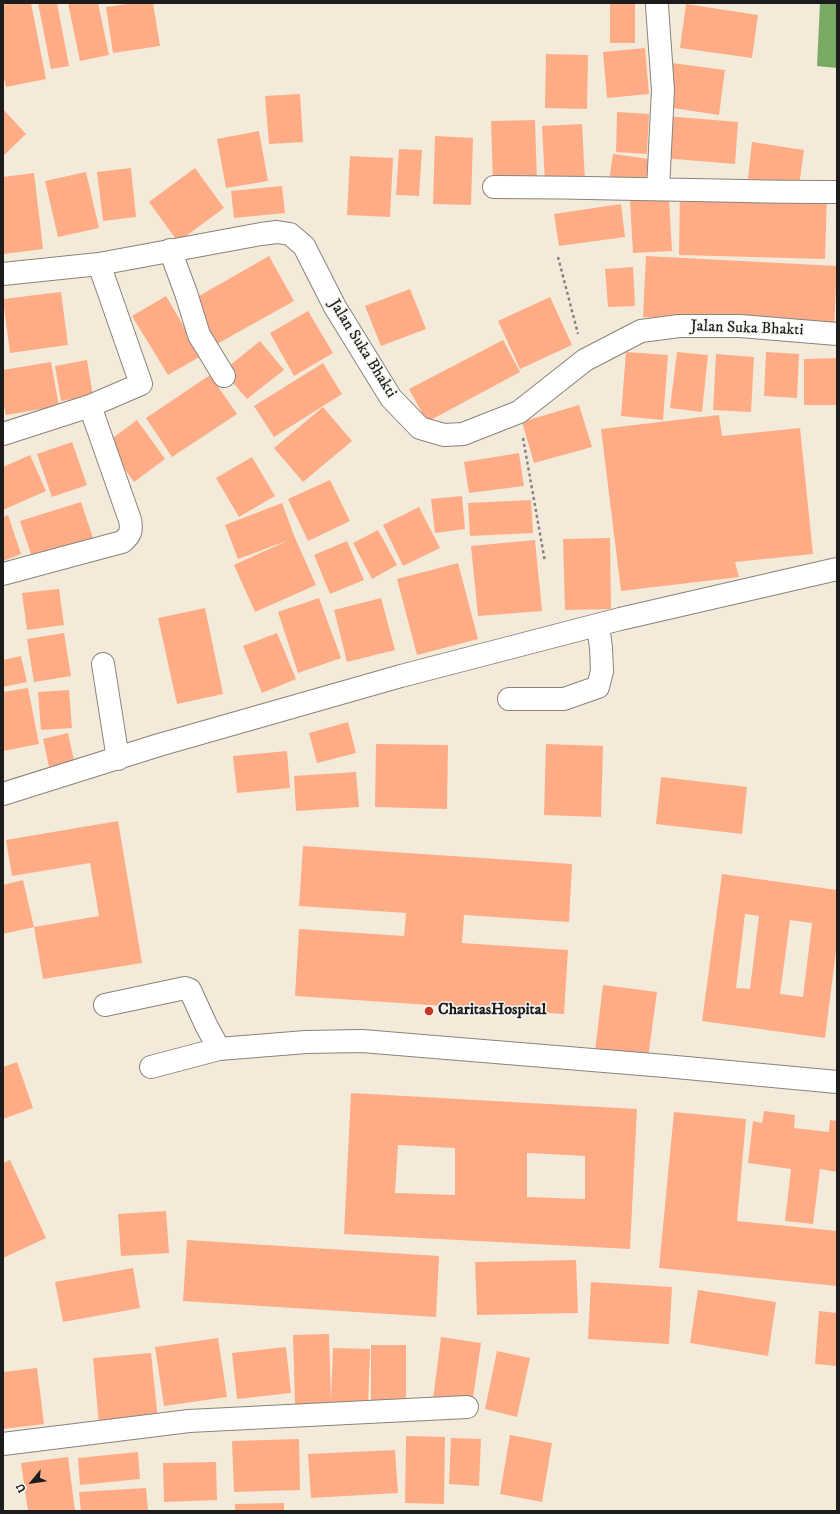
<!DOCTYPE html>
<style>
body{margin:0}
#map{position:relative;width:840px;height:1514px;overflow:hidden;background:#f3eada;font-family:"IM FELL DW Pica",serif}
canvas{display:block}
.frame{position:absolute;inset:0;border:4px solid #1c1c1c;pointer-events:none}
.north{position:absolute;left:12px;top:1462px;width:40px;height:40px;-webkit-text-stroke:3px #f6f6f2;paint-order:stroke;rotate:241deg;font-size:11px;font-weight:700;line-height:16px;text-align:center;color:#1c1c1c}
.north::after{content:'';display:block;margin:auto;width:14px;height:18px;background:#1c1c1c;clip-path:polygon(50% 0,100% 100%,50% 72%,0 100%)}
</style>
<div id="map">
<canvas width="840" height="1514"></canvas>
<div class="frame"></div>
<div class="north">U</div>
</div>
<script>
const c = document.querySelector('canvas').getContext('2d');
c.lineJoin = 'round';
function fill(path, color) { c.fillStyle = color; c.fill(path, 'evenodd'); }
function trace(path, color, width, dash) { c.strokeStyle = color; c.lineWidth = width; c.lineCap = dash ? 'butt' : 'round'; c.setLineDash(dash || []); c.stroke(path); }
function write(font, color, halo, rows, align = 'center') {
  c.font = font + ' "IM FELL DW Pica",serif'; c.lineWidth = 3; c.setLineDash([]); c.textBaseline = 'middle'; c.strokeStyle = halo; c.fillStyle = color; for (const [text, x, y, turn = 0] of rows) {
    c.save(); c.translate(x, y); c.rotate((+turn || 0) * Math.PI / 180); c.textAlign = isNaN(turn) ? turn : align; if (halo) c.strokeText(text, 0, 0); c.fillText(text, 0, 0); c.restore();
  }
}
const forest = new Path2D(`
 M820,3H837V68L817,66Z`);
const building = new Path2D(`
 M12,3H31L46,79L6,87L3,74V5Z
 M38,3H57L69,66L51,69Z
 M68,3H98L109,55L80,61Z
 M134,3H153L160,46L113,53L106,7Z
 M610,3H635V43H610Z
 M686,4L758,15L752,58L680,48Z
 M645,48L649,94L607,98L603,52Z
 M546,54L588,55L587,109L545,108Z
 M672,63L725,70L719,115L666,107Z
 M300,94L303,142L269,144L265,96Z
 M3,109L26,134L3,156Z
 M617,112L649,114L647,154L616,152Z
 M666,116L738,122L735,164L662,158Z
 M535,120L537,182L493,183L491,121Z
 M582,124L585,180L545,182L542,126Z
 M259,131L268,181L226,188L217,139Z
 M435,136L473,138L471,205L433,204Z
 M752,142L804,150L799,186L748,179Z
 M399,149L422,150L419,196L396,195Z
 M613,154L649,159L645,187L609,181Z
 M350,156L393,158L390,217L347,215Z
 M131,168L136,217L103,221L97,172Z
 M195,168L224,208L178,242L149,202Z
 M86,172L99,228L58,237L45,181Z
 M34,173L43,249L3,254V177Z
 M282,186L285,213L234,218L231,191Z
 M680,190L827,195L825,259L679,255Z
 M669,198L672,251L633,253L630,200Z
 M621,204L625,237L559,246L554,214Z
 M269,256L294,301L217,344L192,300Z
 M646,256L837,266L834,328L643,317Z
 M633,267L635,306L608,307L605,269Z
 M410,289L426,329L381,346L365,306Z
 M61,292L68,345L10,353L3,299Z
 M166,296L201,356L168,375L132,316Z
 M550,297L572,345L520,369L498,321Z
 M308,311L333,353L294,376L270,333Z
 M503,340L520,372L427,422L409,389Z
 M260,341L284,370L247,399L223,371Z
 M626,352L668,355L663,420L621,416Z
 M677,352L708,355L702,412L670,408Z
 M766,352L799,354L797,398L764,396Z
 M716,354L754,357L751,412L713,410Z
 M837,358V405H804V359Z
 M87,360L93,396L61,401L55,366Z
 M51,362L59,406L6,415L3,401V370Z
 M323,363L342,394L274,437L254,406Z
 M210,375L237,414L172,457L146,418Z
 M579,405L592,447L534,463L522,422Z
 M323,407L352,441L303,482L274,448Z
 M719,415L722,436L800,428L813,554L735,562L739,577L621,591L601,429Z
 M137,420L165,459L134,482L106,443Z
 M72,442L87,485L52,497L37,454Z
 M519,453L524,486L469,493L464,462Z
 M30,455L46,491L3,510V467Z
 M252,457L275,496L239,517L216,478Z
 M330,480L350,521L308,541L288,499Z
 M462,496L465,529L435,533L431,499Z
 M531,500L533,533L470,536L468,503Z
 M81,502L93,538L32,557L20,521Z
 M282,503L295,538L316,585L255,612L234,565L289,540L238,559L225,525Z
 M419,507L440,548L403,566L383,525Z
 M8,515L21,554L3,561V517Z
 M378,530L397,565L372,579L353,543Z
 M610,538L611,609L565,610L563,539Z
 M535,540L542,611L478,616L471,546Z
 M347,541L364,580L330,594L314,555Z
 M458,563L478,639L417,655L397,579Z
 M59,589L64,625L27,630L22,593Z
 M319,598L341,658L298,673L278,612Z
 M381,598L395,650L347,662L334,610Z
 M205,608L223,694L177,704L158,618Z
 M64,633L71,676L34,682L27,639Z
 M277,633L296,679L262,693L243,646Z
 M21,656L27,682L3,687V660Z
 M28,688L39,744L3,751V692Z
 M69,690L72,728L41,730L38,692Z
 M348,722L356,753L317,763L309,733Z
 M68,733L74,761L49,767L43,739Z
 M376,744L448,745L447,809L375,807Z
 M546,744L603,746L601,817L544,815Z
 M287,751L290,788L237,793L233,756Z
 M356,772L359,807L296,811L294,776Z
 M661,777L747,787L742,834L656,824Z
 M118,821L142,963L43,979L34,927L99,916L90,863L12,876L6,840Z
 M303,846L572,864L569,922L464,915L462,943L568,950L564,1014L295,996L299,929L404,936L406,913L299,906Z
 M722,874L837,890V943L825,1038L702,1021ZM745,914L759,916L750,989L736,988ZM790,920L812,923L803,997L780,994Z
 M23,880L34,927L3,934V885Z
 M603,985L657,992L648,1058L595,1051Z
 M17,1062L33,1108L3,1119V1067Z
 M351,1093L637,1109L630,1249L344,1234ZM398,1145L455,1148V1195L395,1193ZM527,1153L585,1156V1199L527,1197Z
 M764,1111L795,1115L794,1128L829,1132L830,1120L837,1121V1172L820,1169L813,1224L785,1221L791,1169L748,1163L753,1121L762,1123Z
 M674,1112L746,1119L737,1221L837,1231V1286L659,1268Z
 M10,1160L46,1238L3,1258V1163Z
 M166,1211L169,1253L121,1256L118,1214Z
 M187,1240L439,1256L436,1317L183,1301Z
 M576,1260L578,1313L477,1315L475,1262Z
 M133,1268L140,1308L63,1322L55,1282Z
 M591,1282L672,1287L669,1344L588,1339Z
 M698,1290L776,1302L768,1356L690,1343Z
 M819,1311L837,1313V1366L815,1364Z
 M329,1334L331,1400L333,1348L370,1349L368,1406L295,1405L293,1335Z
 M441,1337L481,1343L472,1405L433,1399Z
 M218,1338L227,1397L164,1406L155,1347Z
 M371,1345H406V1402H371Z
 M286,1347L291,1393L237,1399L232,1353Z
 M497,1351L530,1358L517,1417L485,1409Z
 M151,1353L158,1420L99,1425L93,1358Z
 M37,1368L44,1424L3,1429V1372Z
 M510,1435L552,1443L542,1502L500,1494Z
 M406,1436L445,1437L444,1504L405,1503Z
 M451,1438L481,1439L479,1486L449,1484Z
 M299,1439L300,1490L234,1492L232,1441Z
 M395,1450L398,1493L311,1498L308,1454Z
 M138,1452L140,1479L80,1485L78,1458Z
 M68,1457L75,1511H28L21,1463Z
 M216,1462L217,1500L164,1502L163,1463Z
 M146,1488L148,1511H81L79,1492Z
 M284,1503V1511H235V1504Z`);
const path = new Path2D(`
 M558,257L578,334
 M523,438L545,562`);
const minor = new Path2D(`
 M657,6L663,90L658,189
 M494,187C608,187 723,192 837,192
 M170,250L186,293L199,335L224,376
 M3,274L99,264L261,234L277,232L290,234L304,246L335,307L391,398L420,428L444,435L463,434L519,412L585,360L641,331L679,326H740L837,334
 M3,434L90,406L141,384L99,264
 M3,574L122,542C131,535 132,530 130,520L90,406
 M103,664L118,759
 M509,699H564L598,687L602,671L601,648L598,625
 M3,794L159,745L401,676L620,619L837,569
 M105,1005L185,988L190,990L206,1025L219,1049
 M151,1067L219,1049L306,1042L362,1041L665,1066L837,1082
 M3,1444L189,1421L467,1407`);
const markers = [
 [429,1011,5,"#c8321e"]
];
const streetNames = [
 ["Jalan Suka Bhakti",747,329,2],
 ["Jalan Suka Bhakti",362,349,58]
];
const poiNames = [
 ["CharitasHospital",438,1011]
];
fill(forest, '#78aa64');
fill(building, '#feac86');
trace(minor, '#88837b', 24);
trace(path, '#88837b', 2.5, [3, 3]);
trace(minor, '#fff', 22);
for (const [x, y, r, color] of markers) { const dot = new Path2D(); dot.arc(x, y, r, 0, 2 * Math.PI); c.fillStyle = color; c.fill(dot); trace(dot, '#f6f6f2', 1.5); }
write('16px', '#1c1c1c', '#f6f6f2', streetNames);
write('bold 16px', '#1c1c1c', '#f6f6f2', poiNames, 'left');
</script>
